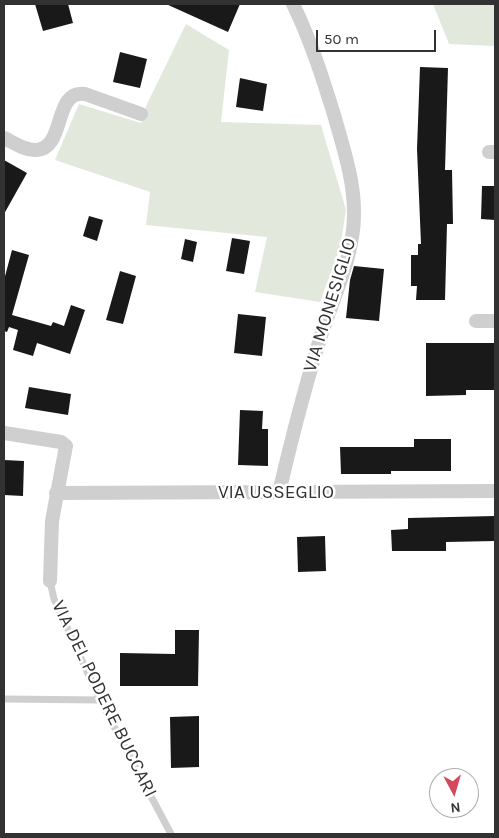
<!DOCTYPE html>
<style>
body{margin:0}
#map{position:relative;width:499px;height:838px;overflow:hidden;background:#fff;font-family:Karla,sans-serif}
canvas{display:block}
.frame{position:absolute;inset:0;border:5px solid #323232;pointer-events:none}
.north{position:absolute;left:429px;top:768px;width:50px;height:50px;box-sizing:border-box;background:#fff;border:1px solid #adadad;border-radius:50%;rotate:174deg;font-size:14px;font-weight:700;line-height:20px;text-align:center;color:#323232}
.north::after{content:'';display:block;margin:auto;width:18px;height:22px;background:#d5485c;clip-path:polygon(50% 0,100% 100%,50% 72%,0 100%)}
.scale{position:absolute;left:316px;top:30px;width:120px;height:22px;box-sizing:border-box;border:2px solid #323232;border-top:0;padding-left:6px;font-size:15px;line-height:18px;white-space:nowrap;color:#323232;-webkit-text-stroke:4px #fff;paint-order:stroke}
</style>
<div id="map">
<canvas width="499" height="838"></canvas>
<div class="frame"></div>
<div class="north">N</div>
<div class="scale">50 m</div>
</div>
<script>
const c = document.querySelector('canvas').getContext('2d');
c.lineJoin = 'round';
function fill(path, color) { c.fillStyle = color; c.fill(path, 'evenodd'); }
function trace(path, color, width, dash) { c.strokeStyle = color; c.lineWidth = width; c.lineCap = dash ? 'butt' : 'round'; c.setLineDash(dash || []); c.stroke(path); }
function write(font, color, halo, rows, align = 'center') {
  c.font = font + ' Karla,sans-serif'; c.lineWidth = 5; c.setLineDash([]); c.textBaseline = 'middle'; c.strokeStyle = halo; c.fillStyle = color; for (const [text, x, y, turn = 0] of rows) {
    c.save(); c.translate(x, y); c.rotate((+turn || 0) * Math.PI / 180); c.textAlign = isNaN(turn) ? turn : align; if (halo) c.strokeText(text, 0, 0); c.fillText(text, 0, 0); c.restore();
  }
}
const green = new Path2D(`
 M433,4H495V46L449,44Z
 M186,24L229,50L221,122L321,125L346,210L340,248L320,302L255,292L267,237L146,225L150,192L55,160L79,104L141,123L147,104Z`);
const building = new Path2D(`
 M35,4H68L73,23L43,31Z
 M166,4H240L228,32Z
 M120,52L147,59L140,88L113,82Z
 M420,67L448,68L445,170H452L453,224H447L445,300H416L417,286H411V255H418V244H421L417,149Z
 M240,78L267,84L263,111L236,107Z
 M4,160L27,173L4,214Z
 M482,186H495V220L481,219Z
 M89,216L103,220L97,241L83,236Z
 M232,238L250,241L244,274L226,271Z
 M185,239L197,242L193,262L181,259Z
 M12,250L29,255L12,315L51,326L53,322L64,326L71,305L85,310L70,354L37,343L33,356L13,350L18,330L9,327L7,332L4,331V280Z
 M354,266L384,269L379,321L346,318L350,280Z
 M120,271L136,276L123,324L106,320Z
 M238,314L266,317L262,356L234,353Z
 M426,343H495V390H466V395L426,396Z
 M29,387L71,394L68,415L25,408Z
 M240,410L263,411L262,429H268V466L238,465Z
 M414,439H451V471H391V474H341L340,447H414Z
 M4,460L24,461L23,496L4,495Z
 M495,516V541L446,542V551H392L391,530L408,529V518Z
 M325,536L326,571L298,572L297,537Z
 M175,630H199L198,686H120V653L175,654Z
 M199,716V767L171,768L170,717Z`);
const lane = new Path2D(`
 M50,581L54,599L100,700L171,834
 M4,699L100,700`);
const street = new Path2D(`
 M4,138C13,142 25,151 36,150C66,149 53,89 85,94L141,114
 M489,152H495
 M476,321H495
 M4,433L61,442L66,446L52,521L50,581
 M56,493L495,491
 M279,493C291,441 304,390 320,339C333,297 355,255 354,211C354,180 343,147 335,118C323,79 311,41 293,4`);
const streetNames = [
 ["VIA MONESIGLIO",330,305,-73],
 ["VIA USSEGLIO",276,493],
 ["VIA DEL PODERE BUCCARI",104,699,64]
];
fill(green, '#e3e8dc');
fill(building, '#191919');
trace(lane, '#cfcfcf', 7);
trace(street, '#cfcfcf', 14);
write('19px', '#323232', '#fff', streetNames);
</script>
